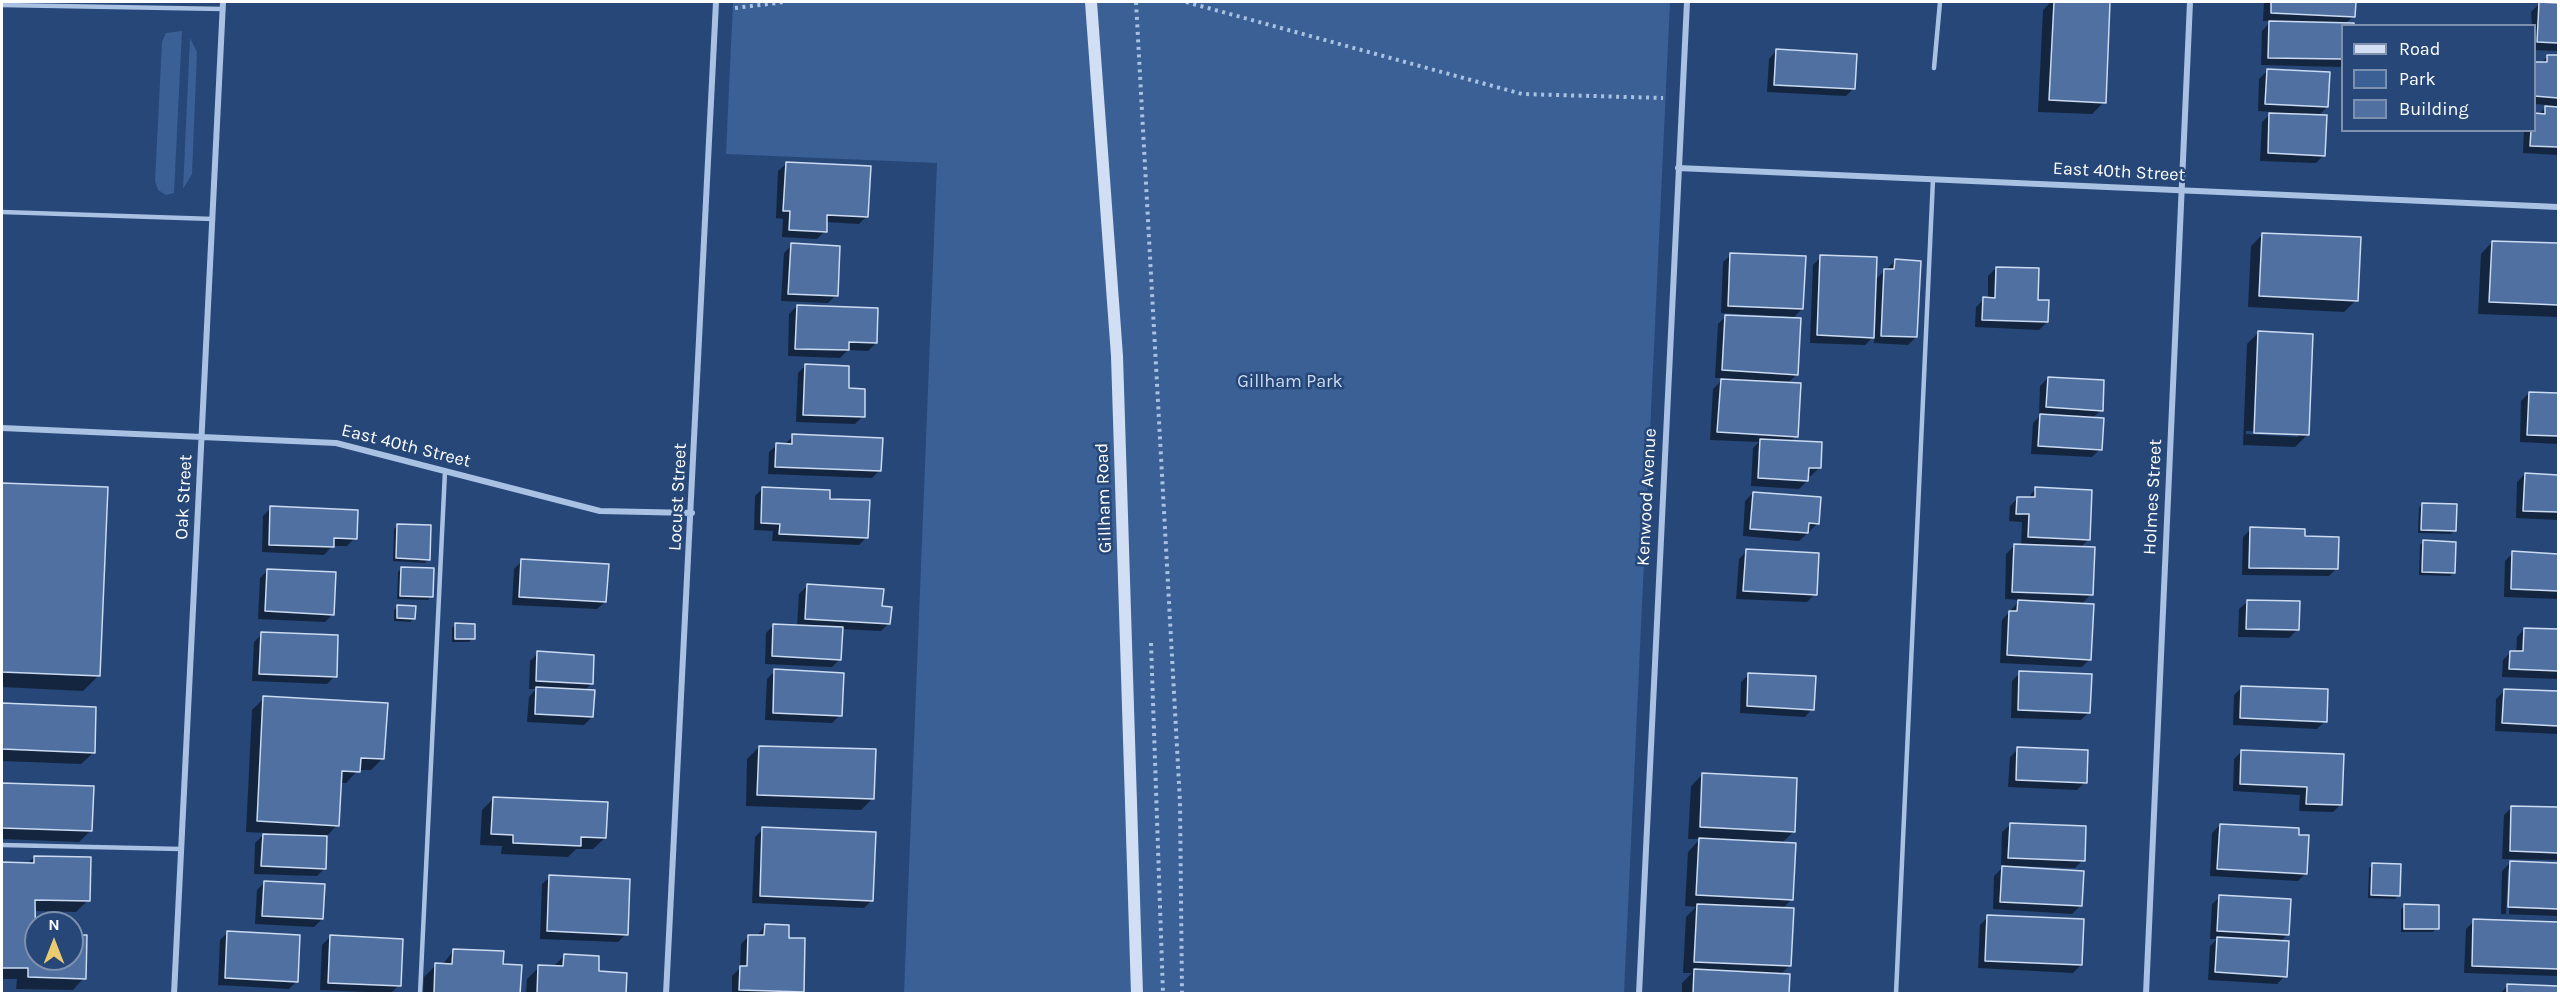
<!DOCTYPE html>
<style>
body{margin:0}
#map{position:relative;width:2560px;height:995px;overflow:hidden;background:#264778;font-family:Karla,sans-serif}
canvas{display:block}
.frame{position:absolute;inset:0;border:3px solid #fff;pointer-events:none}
.legend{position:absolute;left:2341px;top:24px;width:195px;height:108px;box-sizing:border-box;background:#264778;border:2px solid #7d91ae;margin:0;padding:8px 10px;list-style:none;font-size:18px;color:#fff}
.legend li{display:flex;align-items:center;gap:12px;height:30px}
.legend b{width:30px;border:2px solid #7d91ae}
.north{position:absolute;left:24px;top:911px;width:60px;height:60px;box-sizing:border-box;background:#264778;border:2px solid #7d91ae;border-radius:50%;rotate:0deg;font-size:16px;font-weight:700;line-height:24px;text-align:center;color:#fff}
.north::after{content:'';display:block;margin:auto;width:21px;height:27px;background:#ebcb6f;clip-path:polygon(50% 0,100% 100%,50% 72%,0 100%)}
</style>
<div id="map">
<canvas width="2560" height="995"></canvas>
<div class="frame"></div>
<ul class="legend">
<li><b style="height:8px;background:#d1def3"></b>Road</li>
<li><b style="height:16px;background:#3a6095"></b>Park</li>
<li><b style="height:16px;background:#4f70a1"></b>Building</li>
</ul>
<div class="north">N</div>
</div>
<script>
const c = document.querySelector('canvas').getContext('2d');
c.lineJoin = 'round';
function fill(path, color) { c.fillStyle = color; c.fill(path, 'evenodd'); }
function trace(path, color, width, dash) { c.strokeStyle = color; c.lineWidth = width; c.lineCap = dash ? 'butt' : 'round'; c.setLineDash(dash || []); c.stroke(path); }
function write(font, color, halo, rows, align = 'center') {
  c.font = font + ' Karla,sans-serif'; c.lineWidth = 5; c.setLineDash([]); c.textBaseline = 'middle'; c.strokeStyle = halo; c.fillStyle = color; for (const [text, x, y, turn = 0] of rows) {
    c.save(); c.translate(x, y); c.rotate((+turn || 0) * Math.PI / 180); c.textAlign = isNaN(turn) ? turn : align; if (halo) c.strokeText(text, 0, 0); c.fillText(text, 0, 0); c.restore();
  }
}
const green = new Path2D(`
 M733,2H1670L1624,993H904L937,163L726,154Z
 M182,31L174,193L166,195L158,190L155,181L162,42L166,33Z
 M190,38L197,52L192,174L183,189Z`);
const shadow = new Path2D(`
 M2051,2H2109L2104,102L2092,114L2038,112L2043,10Z
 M2264,2H2355L2354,16L2342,26V67L2261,65L2262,31L2271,21H2263Z
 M2539,4L2558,5V51L2534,50L2531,12Z
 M1776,51L1854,88L1846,96L1767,92L1769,59Z
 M2548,56L2558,57V155L2523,153L2524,130H2534L2538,115L2548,105L2534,104V64H2540Z
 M2267,71L2327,107L2317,117L2324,155L2316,163L2260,161L2262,122L2272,112L2258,111L2259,79Z
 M2383,130H2422L2420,132Z
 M786,164L867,216L859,224L826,222L825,231L817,239L782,237L783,219L776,218L778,171Z
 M2263,234L2356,300L2344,312L2248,307L2251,246Z
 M2492,242L2558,245V317L2478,314L2481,254Z
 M792,245L836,295L828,303L781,301L784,253Z
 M1731,255L1802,309L1794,317L1721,313L1723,262Z
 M1821,257L1875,280L1895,261L1916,337L1908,345L1874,343V336L1865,345L1810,343L1813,265Z
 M1996,268L2036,301L2047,322L2039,330L1975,327L1976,307L1984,299H1988V276Z
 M797,306L876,343L868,351L848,350L840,358L788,356L789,314Z
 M1726,316L1797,374L1787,384L1796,436L1790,442L1819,468L1811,476H1807V481L1799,489L1751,486L1753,448L1759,442L1710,440L1713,389L1724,378H1715L1718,324Z
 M2259,332L2307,435L2295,447L2243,445L2247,344ZM2246,431L2298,434V437L2246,434Z
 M806,365L847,390L863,416L855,424L796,422L798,373Z
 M2048,378L2101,410L2093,418L2100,449L2092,457L2031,454L2033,423L2041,415H2039L2040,386Z
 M2529,393L2558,394V444L2520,442L2521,401Z
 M793,436L880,470L872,478L768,474L769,452L777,445L785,444Z
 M2525,474L2558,476V520L2516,518L2517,482Z
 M2,484L106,488L98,676L83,691L2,687Z
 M763,488L828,500L867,537L859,545L772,541L773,531L754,530L755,496Z
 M2036,488L2089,539L2080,548L2091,594L2081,605L2090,659L2082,667L2000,663L2002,620L2020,600L2005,599L2006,554L2014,546H2021L2022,522L2009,521L2010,506L2018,498H2028Z
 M1753,493L1817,524L1799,541L1743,536L1745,501Z
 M2422,504L2455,530L2451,534L2418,533L2419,508Z
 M271,508L355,538L347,546H332L324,555L262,552L263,516Z
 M398,525L428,559L425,563L393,561L394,529Z
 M2251,529L2303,538L2337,568L2329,576L2242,575L2243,537Z
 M2424,541L2453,573L2450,576L2419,575L2420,545Z
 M1747,551L1815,594L1807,602L1736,599L1739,559Z
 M2513,553L2558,555V599L2504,597L2505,561Z
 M522,561L605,602L597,609L512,605L514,569Z
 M402,568L431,596L428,600L397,599L398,572Z
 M268,570L333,614L325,622L258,619L260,578Z
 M807,586L881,608L889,623L881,631L841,629L840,659L832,667L765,664L766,633L774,625L797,626L799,594Z
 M2247,602L2297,630L2289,638L2238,637L2239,609Z
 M398,606L414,619L410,622L394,621V610Z
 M455,625L473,638L469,642H452V628Z
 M2524,629L2558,631V679L2502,677L2503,660L2511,652L2516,653L2517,637Z
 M262,634L335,676L327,684L252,681L254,642Z
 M538,653L591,684L584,691L592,717L584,725L527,722L529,697L536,689H529L530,661Z
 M775,671L840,715L832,723L765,720L767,679Z
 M2020,673L2089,712L2081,720L2011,718L2012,681Z
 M1749,674L1812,709L1805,717L1740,713L1741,682Z
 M2242,687L2325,721L2317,729L2233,725L2234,695Z
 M2504,691L2558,693V734L2495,731L2496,699Z
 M264,698L383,758L371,770H358L346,783H339L337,825L326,837L325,868L317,876L254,874L255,843L265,833L246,832L252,710Z
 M2,705L95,709L93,753L81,764L2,761Z
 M759,747L873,798L861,810L746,806L747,759Z
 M2018,749L2085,782L2077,790L2008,787L2010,757Z
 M2242,751L2340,805L2333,812L2299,811L2300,795L2233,791L2234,759Z
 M1703,774L1793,832L1781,844L1792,899L1782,909L1790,965L1780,975L1788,994H1682V983L1692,973H1683L1686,917L1696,907L1685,906L1688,852L1700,839H1688L1691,786Z
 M2,784L92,787L91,830L79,842L2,839Z
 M493,799L605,838L593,849H576L568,857L501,854L502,846L480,845L482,810Z
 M2512,807L2558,809V860L2502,859L2504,815Z
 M2010,825L2083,860L2075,868L2015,866V869L2080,906L2072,914L1993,909L1994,876L2005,865H2001L2002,832Z
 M2220,825L2306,873L2298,881L2210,876L2212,833Z
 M763,829L872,900L864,908L752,903L755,837Z
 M34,857L88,900L76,912L33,911L36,959H72V936L84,978L73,990L16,989L17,979H2V863L27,864Z
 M2510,863L2558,865V916L2501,914L2502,871ZM2508,869H2511L2509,914H2506Z
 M2373,865L2399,895L2395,899L2368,898L2369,868Z
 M550,877L626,934L618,942L540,939L542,884Z
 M265,882L322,919L314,927L255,924L257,890Z
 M2220,897L2288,934L2280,942L2285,976L2277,984L2208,980L2210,946L2217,939H2210L2212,904Z
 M2405,906L2437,928L2433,932H2401V909Z
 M1988,917L2081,965L2073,973L1978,968L1980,925Z
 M2474,921L2558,924V976L2464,973L2466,929Z
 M765,926L788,939L802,991L800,994H732V976L740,968L741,944L749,936H757Z
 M228,932L297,981L289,989L218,985L220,940Z
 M330,937L399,985L391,993L320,990L322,945Z
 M454,950L502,965L519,994H423L424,977L436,965H442Z
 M564,956L625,994H526L527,979L539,967L552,968Z
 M2508,985L2558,987V994H2500Z`);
const building = new Path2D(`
 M2054,2H2110L2106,103L2049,100Z
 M2271,2H2356L2355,17L2271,13Z
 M2539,2L2558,3V43L2537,42Z
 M2269,21L2354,23V26H2342V59L2268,58Z
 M1776,49L1857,54L1855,89L1774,85Z
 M2547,55H2558V98L2534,96V62H2547Z
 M2267,69L2330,72L2328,107L2265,104Z
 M2545,106L2558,107V147L2530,146L2531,130H2534V113L2545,114Z
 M2269,113L2327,115L2325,156L2268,153Z
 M786,162L871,166L868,217L827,215V232L789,230L790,211H783Z
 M2262,233L2361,237L2358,301L2259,296Z
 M2492,241L2558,243V305L2489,302Z
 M791,243L840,246L838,296L788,294Z
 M1730,253L1806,256L1803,309L1728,306Z
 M1820,255L1877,257L1874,338L1817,335Z
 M1895,259L1921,261L1917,337L1881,336L1884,269H1894Z
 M1996,267L2039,268L2038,300H2049L2048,322L1982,320L1983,297L1995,298Z
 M797,305L878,308L877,343L849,342V350L795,349Z
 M1725,315L1801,318L1798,375L1722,370Z
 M2258,331L2313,334L2309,435L2254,433Z
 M805,364L849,366V388L865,389V417L803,415Z
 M2048,377L2104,380L2103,411L2046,407Z
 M1721,379L1801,383L1798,437L1717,432Z
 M2529,392L2558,393V436L2527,435Z
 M2040,414L2104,418L2102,450L2038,446Z
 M792,434L883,438L881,471L775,467L776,443L792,444Z
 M1760,439L1822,442L1821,468H1809L1808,481L1758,478Z
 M2525,473L2558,475V512L2523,511Z
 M2,483L108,487L100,676L2,672Z
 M762,487L830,490V499L870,500L868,538L779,534L780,524L761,523Z
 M2035,487L2092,490L2090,540L2028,537L2029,514H2016L2017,497H2035Z
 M1753,492L1821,497L1819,524L1809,523L1808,533L1750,529Z
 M2422,503L2457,504L2456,531L2421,530Z
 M270,506L358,510L357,539L334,538V547L269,545Z
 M397,524L431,525L430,560L396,558Z
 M2250,527L2305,529V536L2339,537L2338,569L2249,568Z
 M2423,540L2456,542L2455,573L2422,572Z
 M2014,544L2095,547L2093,595L2012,592Z
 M1746,549L1819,553L1817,595L1743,591Z
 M2512,551L2558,554V591L2511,589Z
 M521,559L609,564L606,602L519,597Z
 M401,567L434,568L433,597L400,596Z
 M267,569L336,572L334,615L265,611Z
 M807,584L884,589L882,606L892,607L890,624L805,619Z
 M2018,600L2094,604L2091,660L2007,655L2009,611H2017Z
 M2247,600L2300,601L2299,630L2246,629Z
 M397,605L416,606L415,619L397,618Z
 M455,623L475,624V639H455Z
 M773,624L843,627L841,660L772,656Z
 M2524,628L2558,629V671L2509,669L2510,651H2523Z
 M261,632L338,635L337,677L259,674Z
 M537,651L594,655L593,684L536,681Z
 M774,669L844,673L842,716L773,713Z
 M2019,671L2092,674L2090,713L2018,710Z
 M1748,673L1816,676L1814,710L1747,706Z
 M2241,686L2328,689L2327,722L2240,718Z
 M536,687L595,690L593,717L535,714Z
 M2504,689L2558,691V726L2502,723Z
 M263,696L388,703L384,759L361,758L360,772L342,771L339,826L257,821Z
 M2,703L96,707L95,753L2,749Z
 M759,746L876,749L874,799L757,795Z
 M2017,747L2088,750L2087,783L2016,780Z
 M2241,750L2344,754L2342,805L2306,804L2307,787L2240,784Z
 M1702,773L1797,778L1795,832L1700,827Z
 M2,783L94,786L92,831L2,828Z
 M493,797L608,802L606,838L581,837V846L513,843V835L491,834Z
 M2511,806L2558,807V853L2510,851Z
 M2010,823L2086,826L2085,861L2008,858Z
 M2220,824L2299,828V835H2309L2307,874L2217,869Z
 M762,827L876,832L873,901L760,896Z
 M263,834L327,836L326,869L261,866Z
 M1699,838L1796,843L1793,900L1696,895Z
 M34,856L91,857L90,901L35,900L36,959H72V935H87L86,979L28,977V968H2V862L34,863Z
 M2510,861L2558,863V909L2508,907Z
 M2372,863L2401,864L2400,896L2371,895Z
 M2002,866L2084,871L2082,906L2000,902Z
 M549,875L630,879L628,935L547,931Z
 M264,881L325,884L323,919L262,916Z
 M2219,895L2291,899L2289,935L2217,931Z
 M1697,904L1794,908L1791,966L1694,962Z
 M2404,904L2439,905V929H2404Z
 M1987,915L2084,919L2082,965L1985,961Z
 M2473,919L2558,922V969L2472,966Z
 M765,924L789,925V938H805L804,992L739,990L740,966H747L748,935H764Z
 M227,931L300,935L298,982L225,978Z
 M330,935L403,939L401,986L328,983Z
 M2217,937L2289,941L2287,977L2215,972Z
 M453,949L504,951L503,964L522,965L520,994H434L435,963L452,964Z
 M564,954L599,956V971L627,973L626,994H537L538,965L563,966Z
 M1694,969L1790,974L1789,994H1693Z
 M2507,984L2558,986V994H2507Z`);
const path = new Path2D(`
 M1136,2L1180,802L1182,994
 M1186,2L1522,94L1663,98
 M735,8L785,2
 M1151,643L1163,994`);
const lane = new Path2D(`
 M2,5L223,9
 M1934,68L1940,2
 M2,212L213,219
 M2,845L181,849
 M420,994L445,471
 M1896,994L1933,179`);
const street = new Path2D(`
 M1678,168L2558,207
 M2,428L336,443L600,511L692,513
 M174,994L223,2
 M666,994L716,2
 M1639,994L1687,2
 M2146,994L2190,2`);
const secondary = new Path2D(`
 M1091,2L1117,356L1137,994`);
const streetNames = [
 ["East 40th Street",2119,172,3],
 ["East 40th Street",406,446,14],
 ["Oak Street",184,497,-87],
 ["Locust Street",678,497,-87],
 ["Kenwood Avenue",1647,497,-87],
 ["Holmes Street",2153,497,-87],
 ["Gillham Road",1104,498,-92]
];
const parkNames = [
 ["Gillham Park",1290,382]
];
fill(green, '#3a6095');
fill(shadow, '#0007');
fill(building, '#4f70a1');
trace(building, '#cbdbf2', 1.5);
trace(path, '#a9c1e2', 4, [3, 4.5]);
trace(lane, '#a9c1e2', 4.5);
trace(street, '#a9c1e2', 6);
trace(secondary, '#d1def3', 12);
write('18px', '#fff', '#264778', streetNames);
write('18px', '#cbdbf2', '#264778', parkNames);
</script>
